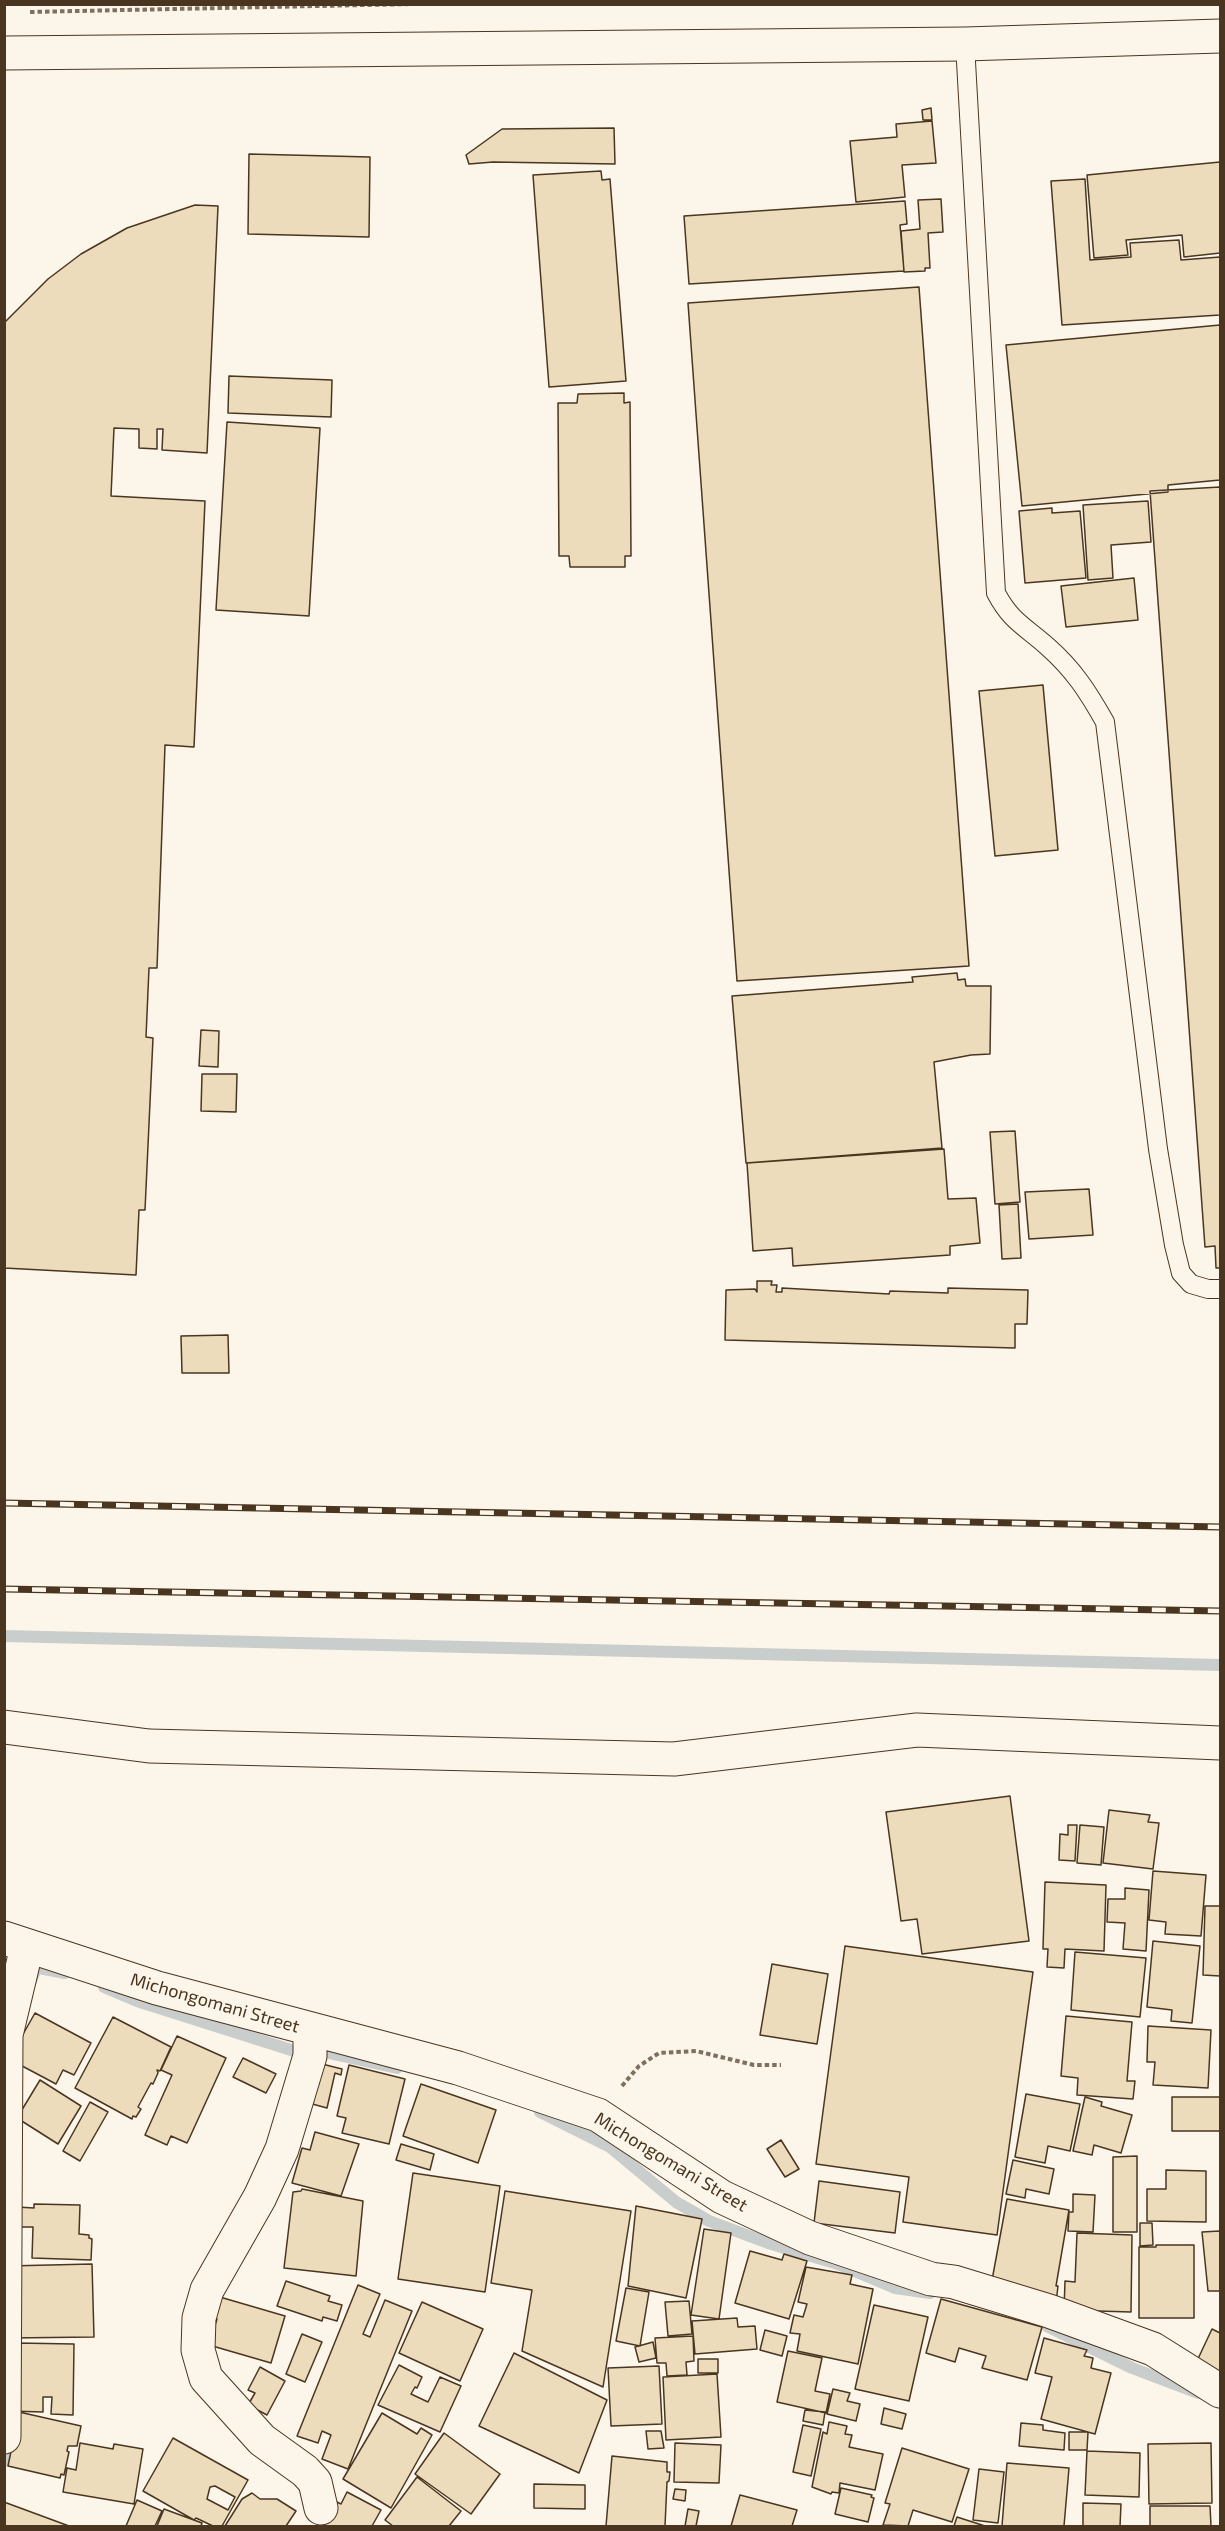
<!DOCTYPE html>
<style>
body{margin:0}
#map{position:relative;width:1225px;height:2531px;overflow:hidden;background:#fbf6e9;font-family:"Exo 2",sans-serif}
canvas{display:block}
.frame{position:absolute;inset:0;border:6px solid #4a3520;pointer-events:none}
</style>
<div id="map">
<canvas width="1225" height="2531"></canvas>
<div class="frame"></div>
</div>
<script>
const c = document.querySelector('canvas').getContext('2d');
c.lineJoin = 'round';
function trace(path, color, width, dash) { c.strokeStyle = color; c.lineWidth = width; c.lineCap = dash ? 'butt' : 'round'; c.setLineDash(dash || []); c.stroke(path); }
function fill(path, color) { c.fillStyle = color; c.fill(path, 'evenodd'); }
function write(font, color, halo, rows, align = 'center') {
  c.font = font + ' "Exo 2",sans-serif'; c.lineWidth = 4.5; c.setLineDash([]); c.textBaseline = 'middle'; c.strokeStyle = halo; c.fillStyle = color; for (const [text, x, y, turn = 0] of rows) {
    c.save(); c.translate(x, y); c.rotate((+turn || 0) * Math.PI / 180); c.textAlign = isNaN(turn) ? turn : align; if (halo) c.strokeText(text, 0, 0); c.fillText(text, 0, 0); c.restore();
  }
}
const stream = new Path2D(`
 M4,1636L1220,1665
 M31,1981L35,1971L39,1968L65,1973
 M104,1987L137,2001L310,2056L324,2052L397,2068
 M540,2112L610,2147L676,2202L709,2221L768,2243L838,2264L895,2288L930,2293
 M1047,2326L1132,2368L1198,2393
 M4,2445L7,2452L4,2461`);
const building = new Path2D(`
 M931,108L932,120H923L922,110Z
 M932,121L936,163L902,165L905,197L856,202L850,141L897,137L896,124Z
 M614,128L615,164L493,162L469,164L466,155L502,129Z
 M249,154L370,157L369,237L248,234Z
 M1220,162V253L1184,257L1182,235L1126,240L1128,255L1094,258L1087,175Z
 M601,171L602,180L610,179L626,381L549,387L533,175Z
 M1085,179L1090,260L1131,257L1130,243L1179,240L1181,260L1220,257V315L1062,325L1051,181Z
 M941,199L943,232L928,233L930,268H925V271L904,272L901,231L920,229L918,200Z
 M905,201L907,224L900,225L904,271L689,284L684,216Z
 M195,205L218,206L207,453L162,450L163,429H157V449L139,448V429L114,428L111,496L205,501L194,747L165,745L157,968H149L146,1037L153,1038L145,1210H139L136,1275L4,1268V323L48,279L81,254L127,228Z
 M919,287L969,966L737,981L688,303Z
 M1220,325V480L1168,485V492L1022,506L1006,345Z
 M229,376L332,380L331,417L228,413Z
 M624,393V403L630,402L631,556H625V567H570L569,556H559L558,403H577L578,394Z
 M227,422L320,428L309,616L216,610Z
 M1220,487V1268H1216L1215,1246L1205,1247L1150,491Z
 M1148,501L1151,542L1111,545L1113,578L1088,580L1083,505Z
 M1052,508V513L1080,511L1086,578L1025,583L1019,511Z
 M1134,578L1138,620L1066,627L1061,586Z
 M1043,685L1058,850L995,856L979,691Z
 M957,973L958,980L965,979L966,986H991L990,1054L971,1055L934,1062L942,1148L746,1163L732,996L913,982L912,977Z
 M201,1030L219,1031L218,1067L199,1066Z
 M202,1074H237L236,1112L201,1111Z
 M1015,1131L1020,1202L995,1204L990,1132Z
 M944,1149L948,1199L976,1198L980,1243L950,1246V1255L793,1266L792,1248L753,1251L747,1163Z
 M1089,1189L1093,1235L1029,1239L1025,1192Z
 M1018,1204L1021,1258L1002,1259L999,1205Z
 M757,1281H772L771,1285H777L776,1292H782V1288L889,1294L890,1291L948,1293V1288L1028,1290L1027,1324H1015V1348L725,1340L726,1290L755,1289L757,1292Z
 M228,1335L229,1373H182L181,1336Z
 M1010,1796L1029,1941L922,1954L917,1919L901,1921L886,1812Z
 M1109,1810L1150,1815L1148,1822L1159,1823L1153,1869L1103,1863Z
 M1068,1825H1077L1075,1861L1059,1860L1060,1834L1068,1835Z
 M1080,1825L1104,1827L1101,1865L1077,1863Z
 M1153,1871L1206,1875L1201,1936L1165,1934L1166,1922L1149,1920Z
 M1045,1882L1106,1885L1104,1951L1065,1949L1064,1968L1047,1967L1048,1949H1043Z
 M1125,1888L1149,1890L1146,1951L1123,1949L1125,1923L1107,1922L1108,1899H1125Z
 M1205,1906H1220V1976L1203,1975Z
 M1153,1941L1200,1946L1192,2023L1171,2021L1172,2010L1147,2007Z
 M845,1946L1033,1972L997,2235L903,2222L909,2177L816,2164Z
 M1075,1952L1146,1958L1140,2017L1071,2010Z
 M772,1964L828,1974L817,2044L760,2035Z
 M35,2013L91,2043L74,2075L63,2070L56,2084L9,2059Z
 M1066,2016L1132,2022L1127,2081H1135L1133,2099L1077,2095L1078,2078L1061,2076Z
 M113,2017L171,2047L160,2071L157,2070L158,2073L153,2084L151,2083L138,2107L141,2109L136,2117L133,2116L132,2119L75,2088Z
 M1148,2026L1211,2030L1208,2088L1153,2085L1155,2062H1147Z
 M177,2036L226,2058L189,2139L187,2143L171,2136L167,2145L145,2135L172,2075L161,2070Z
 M243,2058L276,2074L266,2093L233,2077Z
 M314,2062L342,2069L341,2075L335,2073L327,2108L305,2102Z
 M349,2065L405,2079L389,2144L342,2133L346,2118L337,2116Z
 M40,2080L81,2106L58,2144L17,2118Z
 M421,2084L496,2110L478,2163L403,2136Z
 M1026,2094L1080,2104L1070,2151L1048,2146L1045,2163L1015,2157Z
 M1085,2097L1102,2102L1101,2106L1132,2115L1121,2153L1094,2145L1092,2155L1073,2151Z
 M1172,2097H1220V2131H1172Z
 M90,2102L108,2112L80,2161L63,2151Z
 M315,2132L359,2144L341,2196L292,2183L302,2148L310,2150Z
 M781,2140L799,2169L785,2177L767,2149Z
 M401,2144L434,2154L430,2170L396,2160Z
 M1137,2156V2232H1113V2157Z
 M1013,2160L1054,2169L1049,2194L1026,2189L1025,2198L1006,2194Z
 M1166,2170L1206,2171V2222L1147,2221V2189H1166Z
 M413,2173L500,2186L485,2292L398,2279Z
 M819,2181L900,2192L895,2233L814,2223Z
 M302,2189L363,2201L356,2276L284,2268L293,2192L301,2191Z
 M505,2191L631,2211L603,2387L522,2351L532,2290L491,2283Z
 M1073,2194L1095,2195L1093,2232L1068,2231L1069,2212H1073Z
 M1007,2199L1069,2210L1056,2286H1058L1056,2303L990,2291Z
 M34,2204L80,2205L79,2234L89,2235V2238L92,2239L91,2260L32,2258L33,2227H16L17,2207L34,2208Z
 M636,2206L702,2219L686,2298L628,2286Z
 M1140,2223H1152L1153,2245L1140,2246Z
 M704,2229L731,2233L719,2319L691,2315Z
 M1220,2231V2291H1208L1202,2232Z
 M1077,2233L1132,2235L1131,2312L1064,2310L1065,2281L1075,2282Z
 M1156,2245H1194V2318H1139V2247H1156Z
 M750,2251L782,2260L784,2254L807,2261L789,2319L735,2303Z
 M92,2264L94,2337L9,2338L8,2266Z
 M806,2267L852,2275L850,2284L873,2289L858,2364L797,2351L800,2334L790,2333L794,2315L803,2317L807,2304L798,2302Z
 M286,2281L330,2296L328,2301L342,2305L337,2321L323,2317L322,2321L277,2306Z
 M358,2285L380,2294L363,2334L370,2337L385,2300L412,2311L348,2469L322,2459L331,2435L322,2431L318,2443L297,2436Z
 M626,2288L649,2292L640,2346L616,2341Z
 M213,2295L285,2316L271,2363L209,2345L217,2319L207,2316Z
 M941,2299L1042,2327L1027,2380L982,2368L986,2356L959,2348L955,2362L926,2353Z
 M689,2301L692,2334L668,2336L665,2302Z
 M422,2302L483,2329L460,2381L399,2353Z
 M874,2305L928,2317L909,2401L855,2389Z
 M737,2318L738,2327L755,2326L757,2349L695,2354L692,2321Z
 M1212,2329L1220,2333V2376L1196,2363Z
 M765,2330L787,2336L782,2356L760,2350Z
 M302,2334L322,2342L305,2382L286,2374Z
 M693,2336L694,2361L686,2362L687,2375L667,2376L666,2363H657L655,2338Z
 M1044,2338L1087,2350L1084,2356L1093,2358L1091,2368L1111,2373L1095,2434L1041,2419L1052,2377L1035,2373Z
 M653,2342L656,2358L639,2362L635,2347Z
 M17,2343L74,2344L73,2415L51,2414L52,2397H43V2412L9,2411Z
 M788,2351L822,2358L815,2391L830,2394L826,2413L777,2402Z
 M514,2353L607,2400L579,2473L479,2426Z
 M698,2359H718V2373H698Z
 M399,2365L422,2377L417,2388L415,2387L411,2394L428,2402L440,2377L461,2386L440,2432L378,2405Z
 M659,2366L662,2424L611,2426L608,2368Z
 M260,2367L285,2381L267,2415L248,2405L255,2393L248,2390Z
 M717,2374L721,2437L666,2440L663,2377Z
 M833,2389L850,2393L847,2401L860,2404L856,2421L827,2414Z
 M884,2408L906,2414L902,2429L881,2424Z
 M805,2410L825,2412L823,2425L803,2421Z
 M19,2412L81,2426L77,2446H68L67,2451L69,2452L64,2475L61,2474L60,2478L8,2466Z
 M382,2413L417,2434L421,2428L432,2435L391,2508L343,2479Z
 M829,2422L847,2426L845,2434L852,2435L849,2447L883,2454L875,2490L840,2483L839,2493L832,2492L831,2494L812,2487L823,2432L827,2434Z
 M1021,2423L1043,2425V2430L1065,2433L1064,2450L1019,2446Z
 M803,2425L821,2429L811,2476L793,2472Z
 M646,2431H661L664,2448L648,2449Z
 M1069,2432H1088L1087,2450H1069Z
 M444,2433L500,2474L471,2514L415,2474Z
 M173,2438L248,2480L222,2526H213L196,2518L194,2520L143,2491ZM215,2486L235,2497L228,2510L207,2499L210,2487Z
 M80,2443L113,2449L114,2444L143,2449L134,2504L63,2492L67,2468L76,2470Z
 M675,2443L721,2445L719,2483L674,2482Z
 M1211,2443L1212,2503L1149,2504L1148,2444Z
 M902,2448L969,2469L952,2522L913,2510L908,2526L883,2525L890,2504L885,2503Z
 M1087,2451L1140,2453L1139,2497L1085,2495Z
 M612,2456L667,2462V2472H670L669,2481L667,2482L665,2526H606Z
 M1007,2463L1069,2468L1064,2526H1002Z
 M979,2469L1004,2472L998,2523L973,2520Z
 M417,2477L461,2511L449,2526H393L385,2520Z
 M534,2484L585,2485V2509L534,2508Z
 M841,2488L872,2495L871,2497L874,2498L868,2522L835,2514Z
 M675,2489L686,2490L685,2501L673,2499Z
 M347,2492L381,2510L372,2526H324L337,2502L341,2504Z
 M252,2493L260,2499H277L296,2511L286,2526H225L242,2499Z
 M740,2495L797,2510L792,2526H731Z
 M137,2500L162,2511L155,2526H126Z
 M4,2502L69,2526H4Z
 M1083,2503L1121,2504L1120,2526H1083Z
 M1150,2506H1210L1211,2526H1150Z
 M164,2509L202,2523L201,2526H157Z
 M688,2509L699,2511L696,2526H685Z
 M957,2517L985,2526H954Z`);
const path = new Path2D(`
 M30,12L413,4
 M622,2086L639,2066L659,2053L696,2051L754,2065H781`);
const service = new Path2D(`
 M965,44L996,593C1012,623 1025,626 1048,647C1074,670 1088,692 1105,722L1158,1149L1174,1245L1181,1273L1191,1284L1208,1289H1220`);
const minor = new Path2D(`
 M4,53L965,44L1220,36
 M4,1727L149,1746L674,1759L917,1730L1220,1743
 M4,1938L157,1988L458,2068L598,2115L722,2197L810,2238L931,2279L954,2282L1049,2311L1153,2349L1220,2391
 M310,2030V2056L282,2149L260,2197L207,2290L199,2318L198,2350L206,2378L262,2440L305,2471L315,2482L321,2508
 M4,2437L6,2035L27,1947`);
const rail = new Path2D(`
 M4,1503L1220,1527
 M4,1589L1220,1611`);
const streetNames = [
 ["Michongomani Street",215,2003,16],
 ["Michongomani Street",671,2162,31]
];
trace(stream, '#c9cecd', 12);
fill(building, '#ecdcbc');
trace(building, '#4a3520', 1.5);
trace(service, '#4a3520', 20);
trace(minor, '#4a3520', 35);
trace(path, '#7f6f5c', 4, [4.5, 3]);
trace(service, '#fbf6e9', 18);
trace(minor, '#fbf6e9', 33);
trace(rail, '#4a3520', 7);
trace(rail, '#fbf6e9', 4.5, [14]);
write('18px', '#4a3520', '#fbf6e9', streetNames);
</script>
